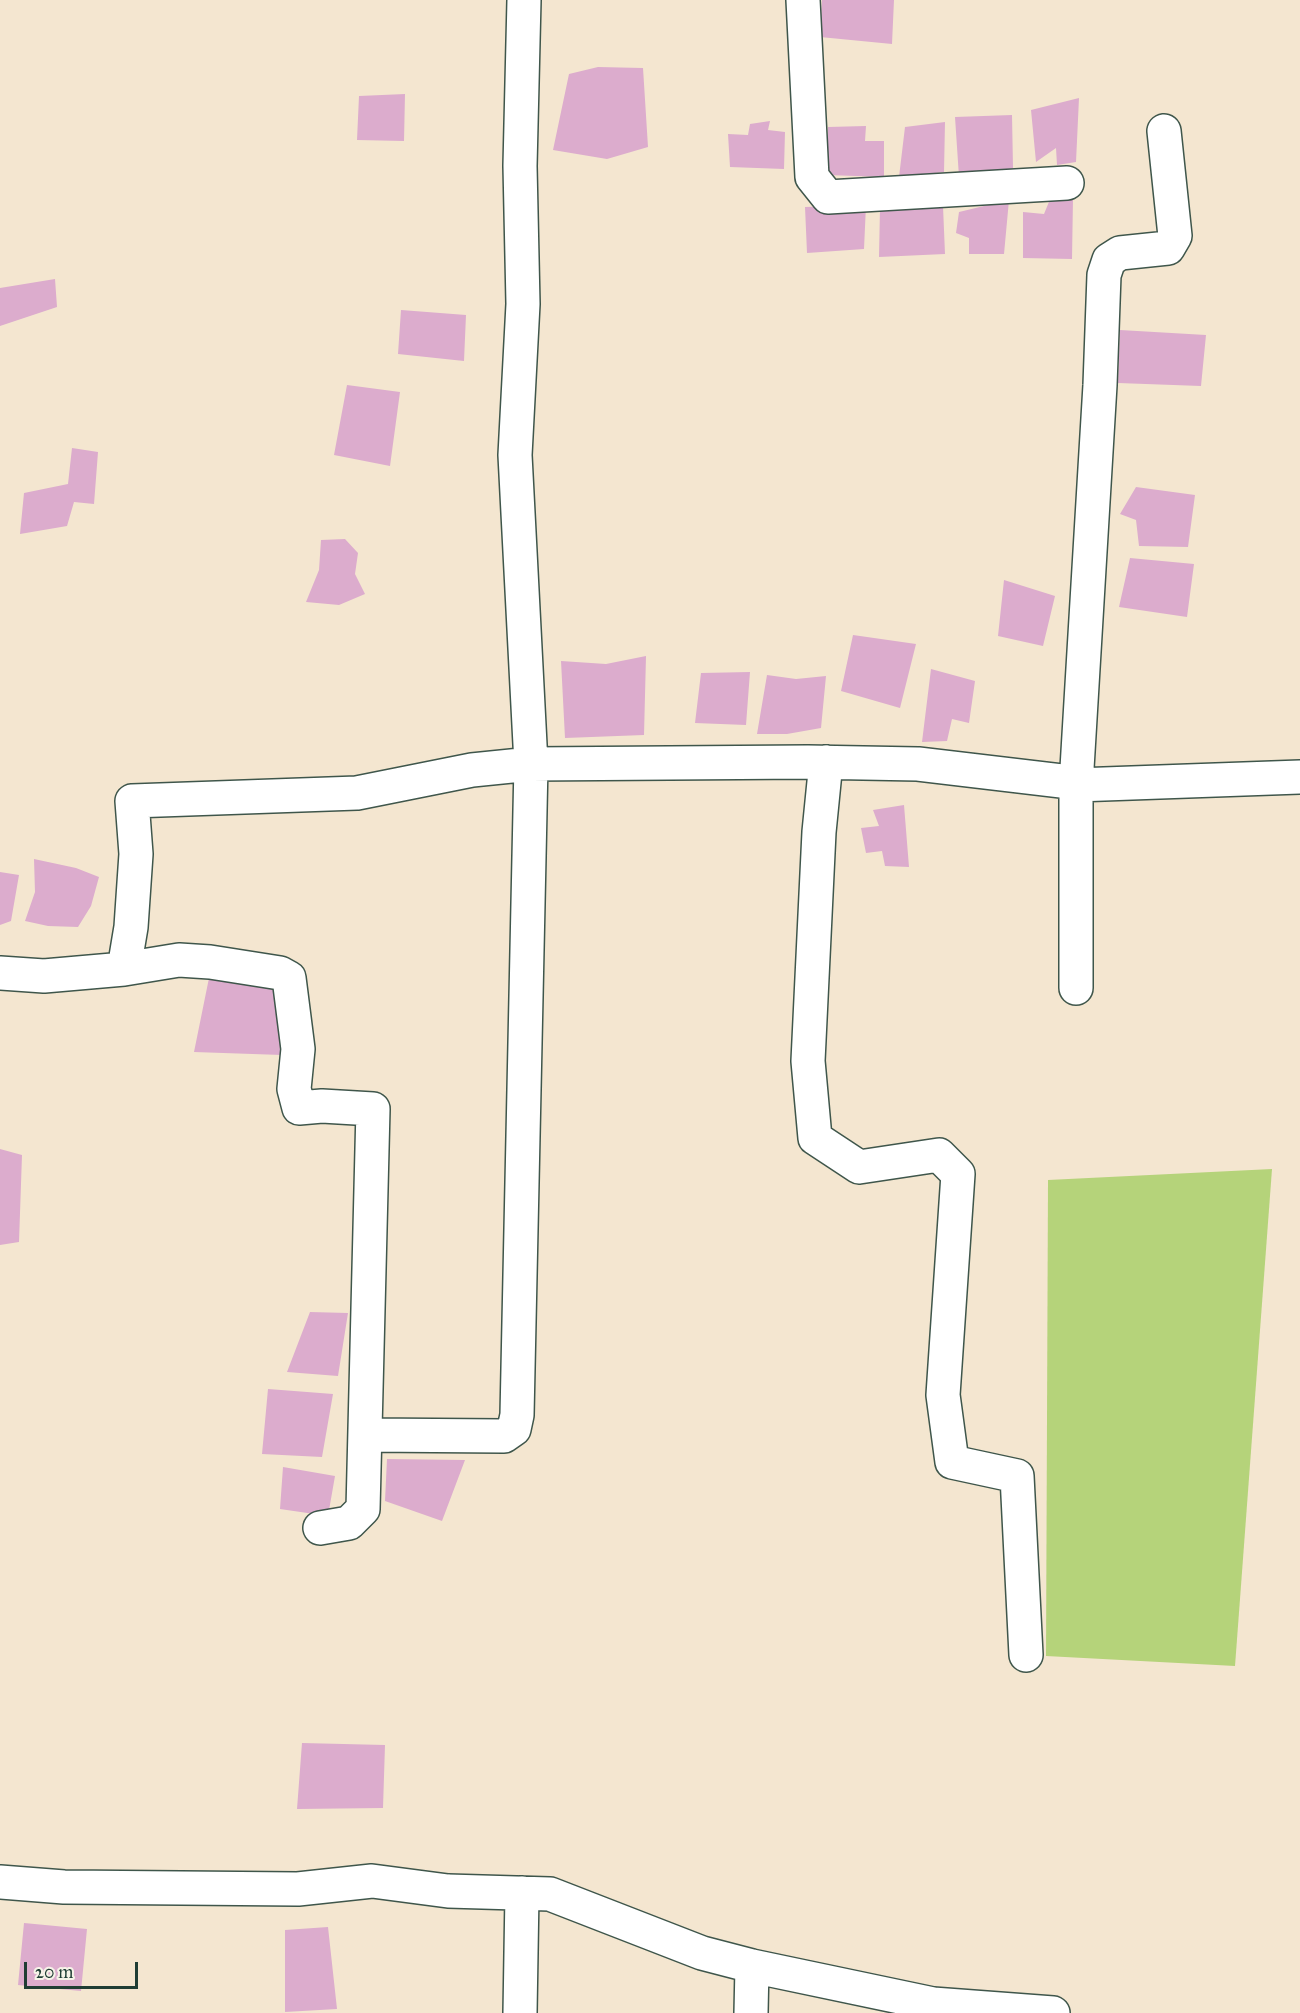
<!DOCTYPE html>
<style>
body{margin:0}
#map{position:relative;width:1300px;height:2013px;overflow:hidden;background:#f4e6d0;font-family:"IM FELL Great Primer",serif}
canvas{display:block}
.scale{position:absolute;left:24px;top:1962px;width:114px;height:27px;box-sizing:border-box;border:3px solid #1f3d34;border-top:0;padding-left:8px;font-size:18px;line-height:21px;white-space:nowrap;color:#1f3d34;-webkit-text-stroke:4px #f7f3e8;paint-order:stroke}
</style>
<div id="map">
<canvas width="1300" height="2013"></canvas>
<div class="scale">20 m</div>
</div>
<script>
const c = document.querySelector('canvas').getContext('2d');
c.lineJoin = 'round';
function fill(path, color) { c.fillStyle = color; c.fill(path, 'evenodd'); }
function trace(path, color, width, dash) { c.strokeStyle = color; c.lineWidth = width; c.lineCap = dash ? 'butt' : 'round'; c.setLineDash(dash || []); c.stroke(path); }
const green = new Path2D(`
 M1272,1169L1235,1666L1046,1656L1048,1180Z`);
const building = new Path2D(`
 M822,0H894L892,44L820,37Z
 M598,67L643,68L648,147L607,159L553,150L569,74Z
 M405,94L404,141L357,140L359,96Z
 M1079,98L1076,162L1057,165L1056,148L1036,162L1031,110Z
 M1012,115L1013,168L991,175L959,177L955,117Z
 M770,121L768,130L785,132L784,169L730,167L728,134L748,135L750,124Z
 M945,122L944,172L899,177L905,127Z
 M866,126L865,141H884V177L827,175L828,127Z
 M1051,197L1073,198L1072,259L1023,258V212L1044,214Z
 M1009,200L1004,254H969V238L956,233L959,212Z
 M866,205L864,249L807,253L805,207Z
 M943,206L945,254L879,257L880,208Z
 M55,279L57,307L0,326V288Z
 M401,310L466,315L464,361L398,354Z
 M1120,330L1206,335L1201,386L1118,383Z
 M347,385L400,392L390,466L334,455Z
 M72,448L98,452L94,504L74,502L67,526L20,534L24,493L68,484Z
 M1136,487L1195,495L1188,547L1139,546L1136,520L1120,514Z
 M345,539L358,553L355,574L365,594L339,605L306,602L319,570L321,540Z
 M1130,558L1194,564L1187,617L1119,607Z
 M1004,580L1055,596L1043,646L998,636Z
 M853,635L916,644L900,708L841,691Z
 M646,656L644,735L565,738L561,661L606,664Z
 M931,669L975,681L969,723L952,719L947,741L922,742Z
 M750,672L746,725L695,723L701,673Z
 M767,675L796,679L826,676L821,728L787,734H757Z
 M904,805L909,867L885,866L882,851L866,853L861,828L879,826L873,810Z
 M34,859L76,868L99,877L91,906L78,927L48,926L25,921L35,892Z
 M0,872L19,875L11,921L0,925Z
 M209,978L278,985L282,1055L194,1052Z
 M0,1149L22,1155L19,1242L0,1245Z
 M310,1312L348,1313L338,1376L287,1372Z
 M268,1389L333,1394L322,1457L262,1454Z
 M387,1459L465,1460L442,1521L385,1501Z
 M283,1467L335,1476L328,1516L280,1509Z
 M302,1743L385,1745L383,1808L297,1809Z
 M24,1923L87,1929L81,1991L18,1985Z
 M328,1927L337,2009L285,2012V1930Z`);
const minor = new Path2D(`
 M803,0L812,177L828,197L1067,183
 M826,762L819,832L808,1061L815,1138L859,1167L939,1155L958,1174L943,1395L952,1462L1017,1476L1026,1655
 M124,969L179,960L210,962L280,973L289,978L298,1049L294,1089L299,1108L322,1106L373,1109L363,1509L349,1523L320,1528
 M0,973L44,976L124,969L131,927L136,854L132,801L357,793L472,770L531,764L808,762L918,764L1070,782L1076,785L1300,777
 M1076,988V785L1100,385L1104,275L1109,260L1120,253L1168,248L1175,236L1164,131
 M365,1435L504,1436L514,1429L517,1415L531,764L515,455L523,304L520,166L524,0
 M0,1882L64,1887L298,1889L372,1881L448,1891L550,1894L702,1953L752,1966L933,2004L1053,2013
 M520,2013L522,1893
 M751,2013L752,1966`);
fill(green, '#b5d37a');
fill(building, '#dcaccd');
trace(minor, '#3f564b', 36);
trace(minor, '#fff', 33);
</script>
